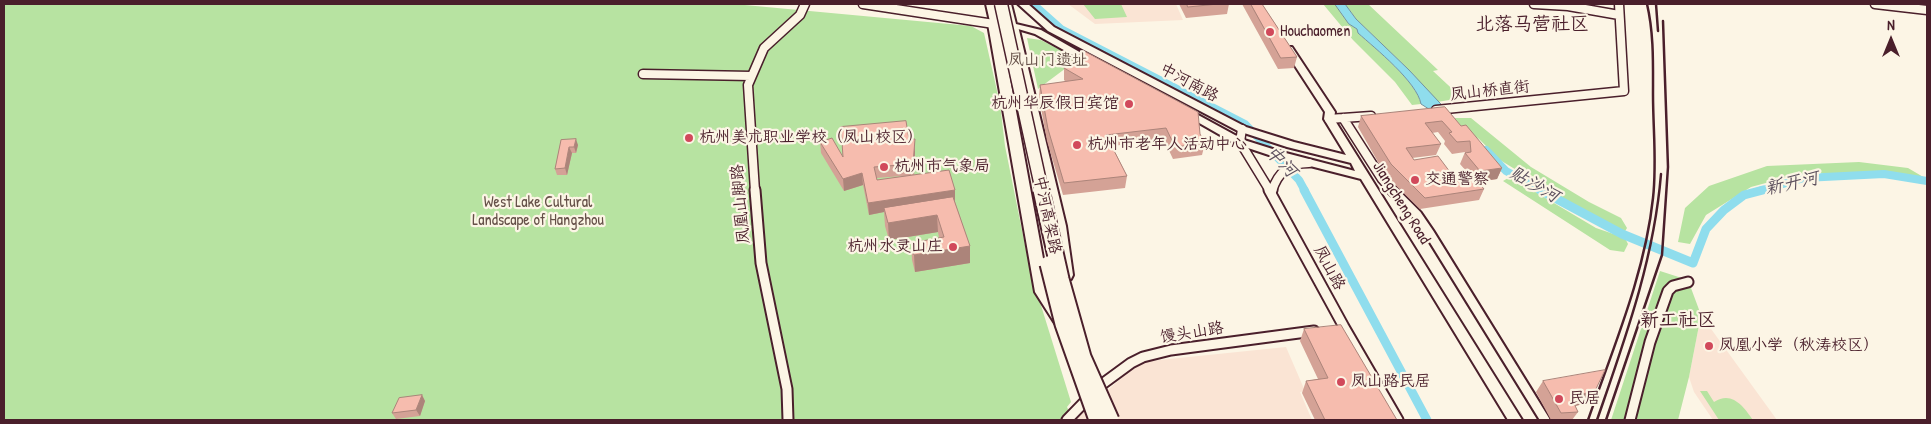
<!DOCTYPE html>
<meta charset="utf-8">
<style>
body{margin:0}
#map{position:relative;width:1931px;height:424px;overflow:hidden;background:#fcf5e5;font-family:"Patrick Hand",sans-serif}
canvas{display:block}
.frame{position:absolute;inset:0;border:5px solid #4a1f2b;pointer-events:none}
.north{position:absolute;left:1866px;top:15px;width:50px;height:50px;-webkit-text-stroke:4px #fcf5e5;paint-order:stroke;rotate:0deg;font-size:14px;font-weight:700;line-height:20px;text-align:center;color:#4a1f2b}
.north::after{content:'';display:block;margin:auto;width:18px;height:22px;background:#4a1f2b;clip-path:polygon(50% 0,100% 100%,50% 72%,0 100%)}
</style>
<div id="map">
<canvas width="1931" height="424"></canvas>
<div class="frame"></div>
<div class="north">N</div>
</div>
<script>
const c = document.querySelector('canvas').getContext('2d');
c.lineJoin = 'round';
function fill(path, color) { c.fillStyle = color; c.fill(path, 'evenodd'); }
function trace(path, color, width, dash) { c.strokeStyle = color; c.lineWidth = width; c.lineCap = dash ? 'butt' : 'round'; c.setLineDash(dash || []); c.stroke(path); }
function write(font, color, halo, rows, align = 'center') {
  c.font = font + ' "Patrick Hand","LXGW WenKai TC",sans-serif'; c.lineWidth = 4.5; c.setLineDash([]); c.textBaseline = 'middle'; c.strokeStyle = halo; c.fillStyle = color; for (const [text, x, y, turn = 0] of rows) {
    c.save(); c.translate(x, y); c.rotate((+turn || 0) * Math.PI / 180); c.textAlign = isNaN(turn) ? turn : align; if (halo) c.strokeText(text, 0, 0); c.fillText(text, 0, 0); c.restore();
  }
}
const built = new Path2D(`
 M1068,4H1176L1183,20L1095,24Z
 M1701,315L1777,420H1713L1694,392L1689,377Z
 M1286,347L1305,391L1300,392L1312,420H1073L1140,362Z`);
const green = new Path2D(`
 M4,4H734L971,26L984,33L1000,104L1005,146L1030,270L1071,402L1067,407L1073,420H4Z
 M1083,4H1121L1127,17L1095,19Z
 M1323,4H1335L1349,24L1357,29L1358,33C1376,49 1417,82 1421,104L1412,105L1395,82L1353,40Z
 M1345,4H1368L1438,70L1433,71L1462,98L1437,102L1409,70L1356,19Z
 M1027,38L1041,40L1078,59L1038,89Z
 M1454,118H1471L1531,167L1589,202L1621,218L1627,228L1624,233L1575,206L1500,160L1479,139L1460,125Z
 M1859,162L1908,168L1925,178L1879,172L1799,174L1751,187L1706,215L1690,244L1678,242L1685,208L1709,186L1767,166Z
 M1510,177L1596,228L1625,238L1628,244L1624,252L1610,250L1503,181Z
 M1660,271L1688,280L1701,315L1689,377L1678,420H1611Z
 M1700,391H1707L1714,402C1732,390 1744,407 1753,420H1719Z`);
const water = new Path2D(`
 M1335,4H1345L1356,19L1409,70L1454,118L1446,120L1421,104C1417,82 1376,49 1358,33L1357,29L1349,24Z`);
const canalFar1 = new Path2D(`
 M1033,4L1061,29L1245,124L1299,180L1305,191
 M1486,150L1506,171L1542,191
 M1759,191L1804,178L1884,174L1927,181`);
const canal = new Path2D(`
 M1304,190L1427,420
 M1540,190L1622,234L1693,263L1706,229L1724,210L1744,195L1763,190`);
const minorFar1 = new Path2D(`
 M863,4L994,24
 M1534,4L1568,6L1619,15
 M1875,4L1927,10
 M643,74L751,76
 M1436,110L1624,91L1619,4
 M1343,118L1382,179L1393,191
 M1329,119L1371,116
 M1242,129L1240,142L1270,191
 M755,191L748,85L764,48L800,15L805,4
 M1272,191C1278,172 1289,163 1309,163`);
const minor = new Path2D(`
 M755,190L761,263L787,389L788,420
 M1269,190L1344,327L1398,420
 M1392,190L1417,215L1430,234L1545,420
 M1271,193L1272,190
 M1067,420L1101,385L1131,363L1143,357L1171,350L1314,331
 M1630,420L1650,342L1668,291L1673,286L1688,282`);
const major = new Path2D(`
 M986,4H994L998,22L1007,23L1002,4H1011L1016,24L1041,30L1097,62L1095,64H1089L1035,34L1008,26L1004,28L991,26Z
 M1018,4H1028L1054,27L1246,127L1294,142L1346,155L1324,119L1325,112L1284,49L1286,47H1292L1335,112L1334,119L1522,420H1508L1361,179L1275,157L1236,144L1180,112L1185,109L1189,110L1244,140L1282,152L1355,171L1351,163L1287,147L1238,131L1048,31Z`);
const highway = new Path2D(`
 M994,21L1000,24L1049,291L1069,321L1066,325L1061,327L1056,325L1035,292L988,24Z
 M1012,23L1018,26L1066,226L1073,275L1071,279L1066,280L1061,279L1059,275L1052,226L1006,26Z`);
const rail = new Path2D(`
 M1656,4L1658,31
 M1588,420C1613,348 1645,274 1653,198C1657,163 1653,129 1653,95C1653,64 1654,34 1647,4
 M1597,420C1625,339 1654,260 1661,174
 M1606,420L1662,255L1668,167L1663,21`);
const highwayBridgeFar1 = new Path2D(`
 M1001,4L1042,191`);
const highwayBridge = new Path2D(`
 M1041,190L1061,279L1083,357L1111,420
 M1048,264L1063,324L1097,420`);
const wall = new Path2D(`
 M1179,4H1229L1227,14L1186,18Z
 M1242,4H1262L1297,57L1294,68L1278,69Z
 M1064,68L1200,134L1205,143L1202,155L1173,159L1164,140L1112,146L1127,176L1125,188L1063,195L1047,141L1039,97L1040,85L1066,82L1064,80Z
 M1445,107L1461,126L1502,168L1497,179L1478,182L1484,189L1479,200L1420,209L1386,176L1358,127L1361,116ZM1438,132L1445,141L1444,144L1452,154L1465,152L1460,164L1472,178L1456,180L1414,160L1412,158L1436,155L1441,144L1432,133Z
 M909,139L915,150L914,175L955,190V202L970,246V263L915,272L912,260L911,243L939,238L938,232L889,240L885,226L884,212L869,215L863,185L844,191L821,153L820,142L843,157ZM902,176H907L877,180V178Z
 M561,140L578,145L576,153H572L567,175H557L555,169Z
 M1304,329L1397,420H1315L1302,393L1306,381L1318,379L1300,341Z
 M1543,381L1595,391L1587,403L1575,406L1578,412L1572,420H1551L1536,392Z
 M422,395L425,401L420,416L396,419L392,413Z`);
const shadedWall = new Path2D(`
 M576,139L578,145L576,153L574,147Z
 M915,139V150L914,176L913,164Z
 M569,147L572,153L567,175L565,168Z
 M1502,168L1497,179L1475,182L1480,171Z
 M862,173L863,185L844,191L843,179Z
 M955,190V202L885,212L884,208V212L869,215L868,203Z
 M937,215L938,232L889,240L888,223Z
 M970,246V263L915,272L914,255Z
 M1595,391L1587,403L1563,409L1571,397Z
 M422,395L425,401L420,416L416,410Z`);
const building = new Path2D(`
 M1187,4H1218L1188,7Z
 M1251,4H1262L1297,57L1281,58Z
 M1084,51L1198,112L1200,134L1205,143L1175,147L1166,128L1106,135L1127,176L1064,183L1048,129L1040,85L1083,79L1064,68Z
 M1445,107L1461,126L1466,125L1502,168L1480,171L1465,153L1471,152L1470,141L1457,142L1449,133L1452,132L1442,121L1425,123L1441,144L1406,148L1414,160L1438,156L1456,180L1475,178L1484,189L1425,198L1391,164L1361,116Z
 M906,121L909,139H915L913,164L874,167L877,180L949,170L955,190L868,203L862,173L843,179L820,142L832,138L843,157L841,127Z
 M576,139L574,147H569L565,168L555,169L561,140Z
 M953,197L970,246L914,255L911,243L944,237L937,215L888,223L884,208Z
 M1341,325L1397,420H1325L1306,381L1328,378L1304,329Z
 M1605,370L1595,391L1571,397L1578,412L1561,413L1543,381Z
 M422,395L416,410L392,413L399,398Z`);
const markers = [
 [1270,32,5,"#d1495b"],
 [1129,104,5,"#d1495b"],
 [689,138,5,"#d1495b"],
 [1077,145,5,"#d1495b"],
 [884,167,5,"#d1495b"],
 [1415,180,5,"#d1495b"],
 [953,247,5,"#d1495b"],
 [1709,346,5,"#d1495b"],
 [1341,382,5,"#d1495b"],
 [1559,399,5,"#d1495b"]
];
const poiNames = [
 ["Houchaomen",1280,32],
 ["杭州华辰假日宾馆",1119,104,"right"],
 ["杭州美术职业学校（凤山校区）",699,138],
 ["杭州市老年人活动中心",1087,145],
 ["杭州市气象局",894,167],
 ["交通警察",1425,180],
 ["杭州水灵山庄",943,247,"right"],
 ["凤凰小学（秋涛校区）",1719,346],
 ["凤山路民居",1351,382],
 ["民居",1569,399]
];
const parkNames = [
 ["凤山门遗址",1048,61],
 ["West Lake Cultural",538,203],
 ["Landscape of Hangzhou",538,221]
];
const streetNames = [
 ["中河南路",1189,83,28],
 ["凤山桥直街",1490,91,-6],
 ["Jiangcheng Road",1401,203,58],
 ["凤凰山脚路",741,204,-95],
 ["中河高架路",1047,215,78],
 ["凤山路",1329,268,62],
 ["馒头山路",1192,333,-9]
];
const waterNames = [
 ["中河",1281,162,46],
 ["新开河",1792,184,-12],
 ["贴沙河",1534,185,30]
];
const quarterNames = [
 ["北落马营社区",1532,25],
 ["新工社区",1678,321]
];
fill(built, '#fae4d4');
fill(green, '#b7e3a1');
fill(water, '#8fdded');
trace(water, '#73919f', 1);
trace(canalFar1, '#8fdded', 8);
trace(canal, '#8fdded', 9);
trace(minorFar1, '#4a1f2b', 11);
trace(minor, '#4a1f2b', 13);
trace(major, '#4a1f2b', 4);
trace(highway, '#4a1f2b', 4);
trace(minorFar1, '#fcf5e5', 8);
trace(minor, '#fcf5e5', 9);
fill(major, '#fcf5e5');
fill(highway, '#fcf5e5');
trace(rail, '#4a1f2b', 2.5);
trace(highwayBridgeFar1, '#4a1f2b', 15, []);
trace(highwayBridge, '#4a1f2b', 19, []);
trace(highwayBridgeFar1, '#fcf5e5', 12);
trace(highwayBridge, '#fcf5e5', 15);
fill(wall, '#d4a296');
fill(shadedWall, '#ac847a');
fill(building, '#f6bcae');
trace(building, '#ac847a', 1);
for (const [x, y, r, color] of markers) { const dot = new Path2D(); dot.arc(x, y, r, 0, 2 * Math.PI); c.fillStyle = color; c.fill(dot); trace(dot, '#fcf5e5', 2); }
write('16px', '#4a1f2b', '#fcf5e5', poiNames, 'left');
write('16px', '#655048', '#fcf5e5', parkNames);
write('16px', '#4a1f2b', '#fcf5e5', streetNames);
write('italic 18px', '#5b4e5c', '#fcf5e5', waterNames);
write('19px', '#4a1f2b', '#fcf5e5', quarterNames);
</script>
